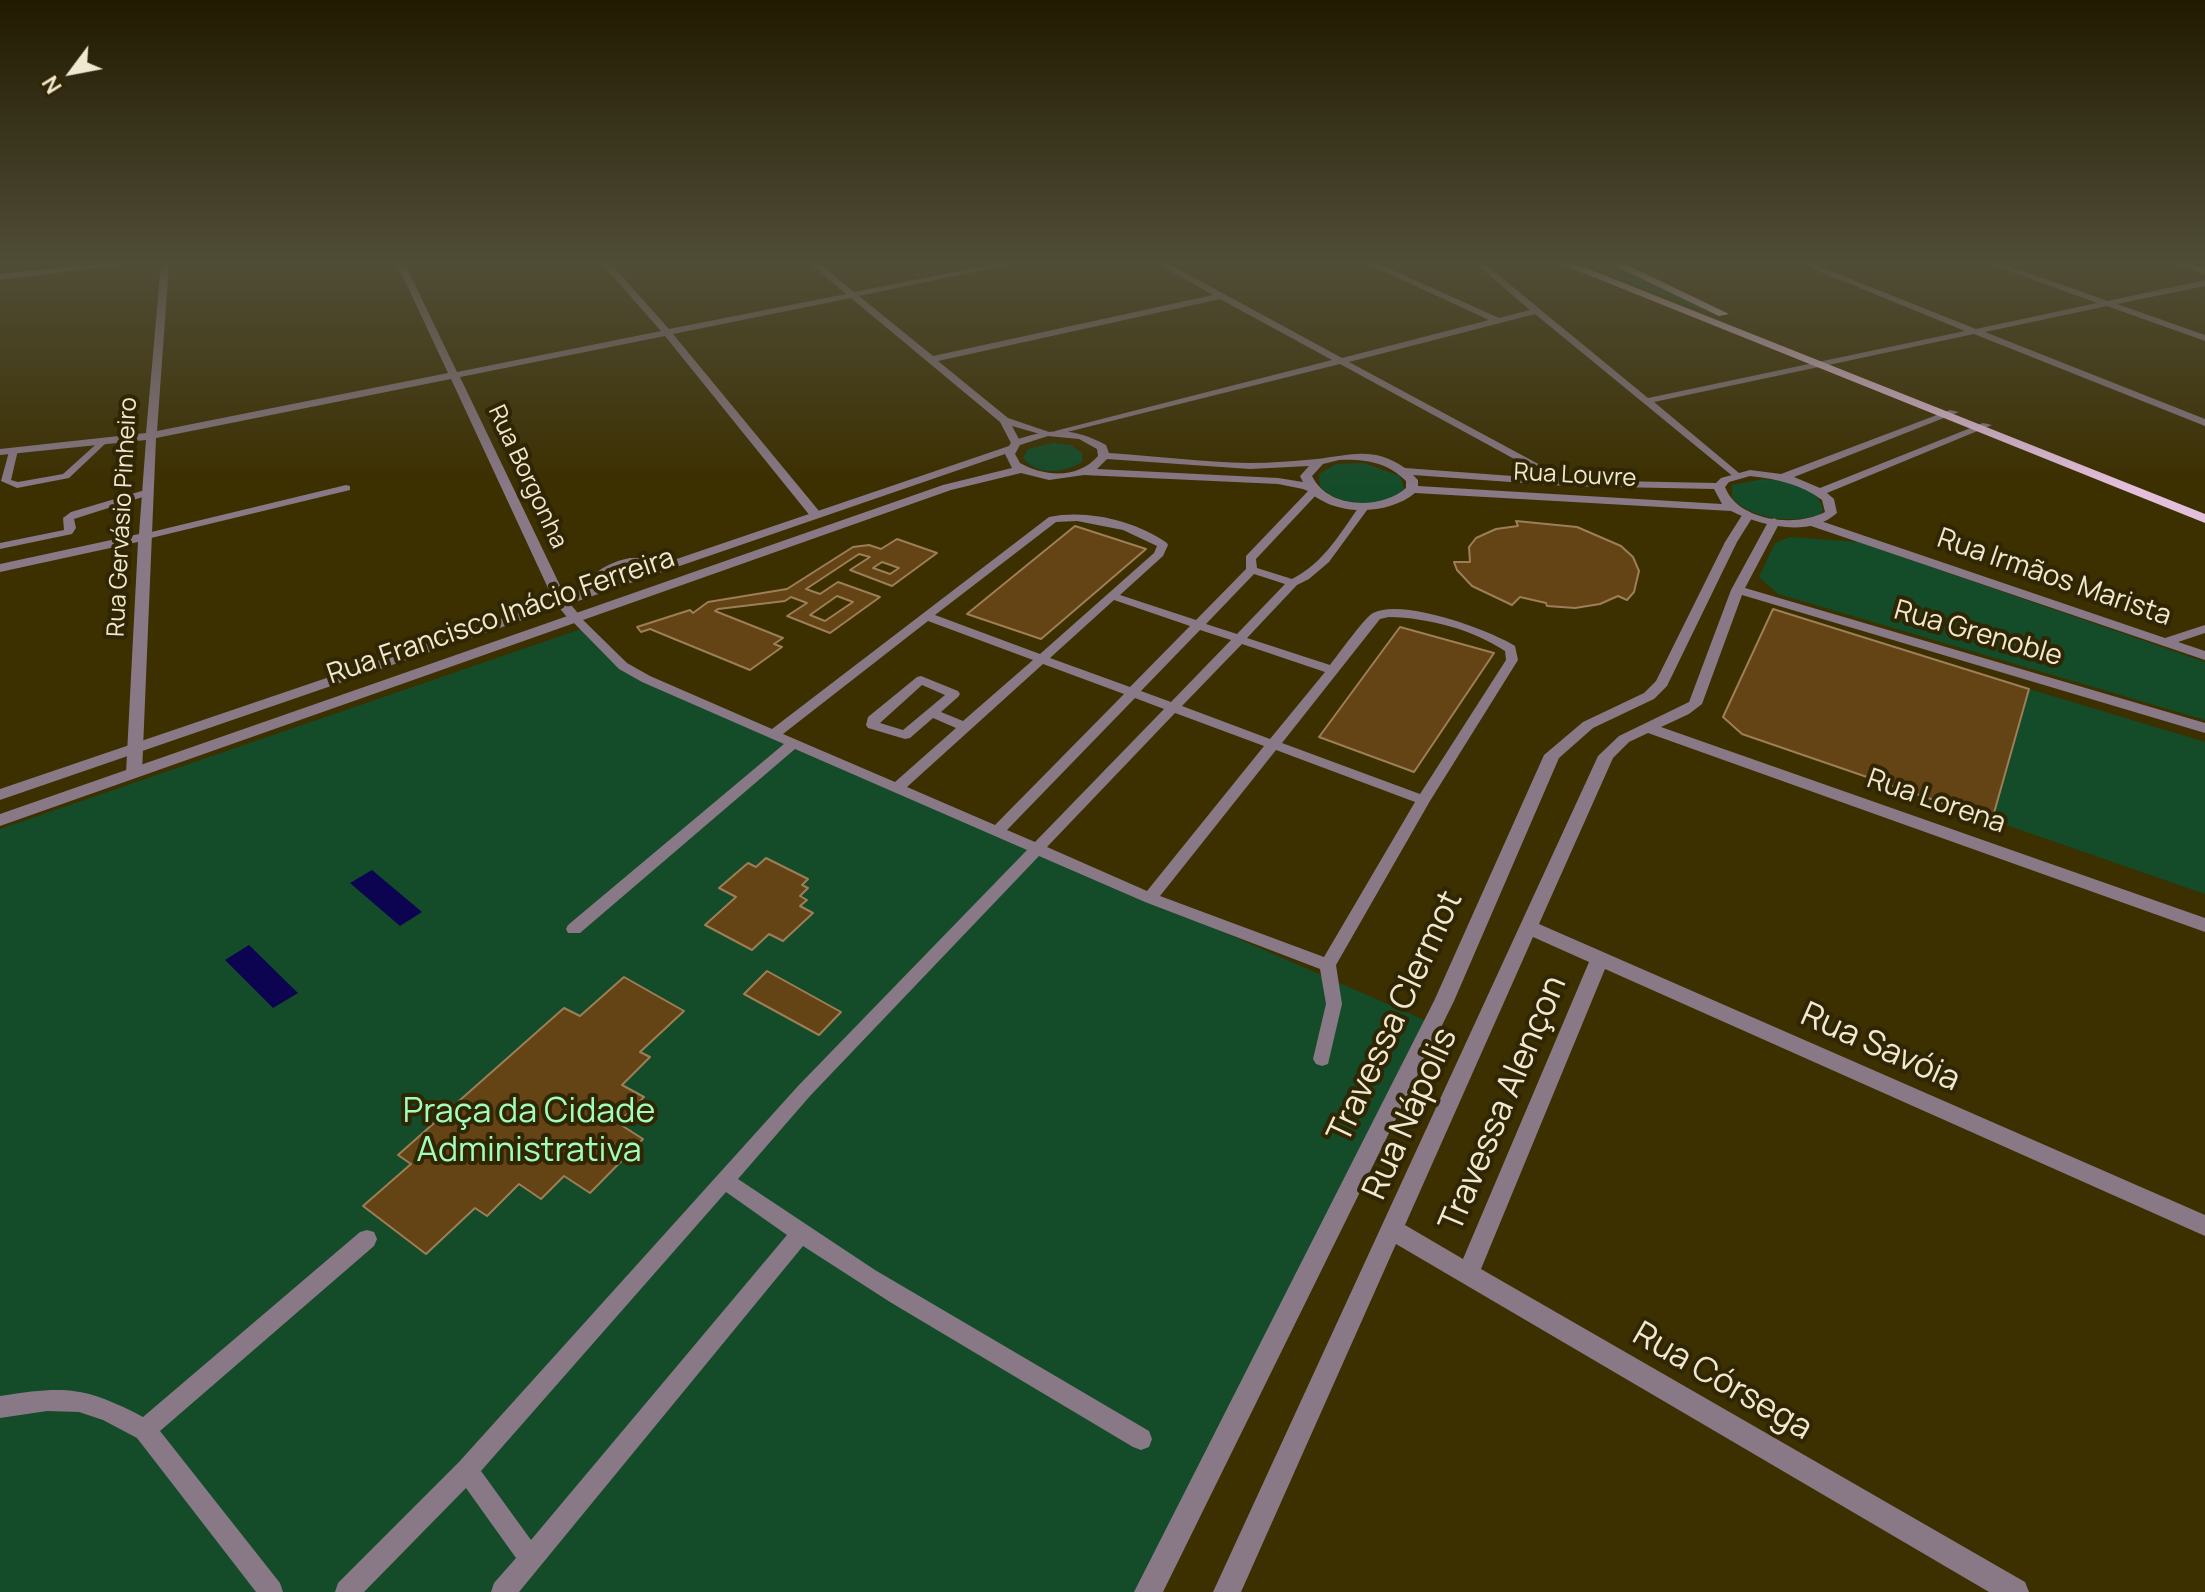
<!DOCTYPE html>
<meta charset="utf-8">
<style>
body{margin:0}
#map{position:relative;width:2205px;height:1592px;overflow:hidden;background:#3c2f00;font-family:Manrope,sans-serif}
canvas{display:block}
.north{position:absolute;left:32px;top:32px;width:80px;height:80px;-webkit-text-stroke:6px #302603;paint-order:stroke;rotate:238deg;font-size:22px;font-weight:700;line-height:32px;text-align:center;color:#f0e8d0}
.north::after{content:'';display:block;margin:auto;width:28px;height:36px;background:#f0e8d0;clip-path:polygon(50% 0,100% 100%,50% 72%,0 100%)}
</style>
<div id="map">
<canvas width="2205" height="1592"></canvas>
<div class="north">N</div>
</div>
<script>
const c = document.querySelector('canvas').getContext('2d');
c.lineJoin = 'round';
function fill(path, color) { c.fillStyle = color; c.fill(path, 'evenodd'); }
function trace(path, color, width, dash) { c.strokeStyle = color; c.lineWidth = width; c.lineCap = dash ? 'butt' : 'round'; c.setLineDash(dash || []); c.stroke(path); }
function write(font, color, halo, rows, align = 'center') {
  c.font = font + ' Manrope,sans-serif'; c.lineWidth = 8; c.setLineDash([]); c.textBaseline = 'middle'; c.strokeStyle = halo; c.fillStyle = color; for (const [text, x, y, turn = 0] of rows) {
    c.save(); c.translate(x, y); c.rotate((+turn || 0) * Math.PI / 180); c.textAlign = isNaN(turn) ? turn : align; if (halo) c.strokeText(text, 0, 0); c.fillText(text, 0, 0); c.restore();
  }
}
const green = new Path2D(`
 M1583,264H1608L1723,318H1722Z
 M1053,443L1071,445L1082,453V462C1065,473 1036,476 1023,458L1028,449Z
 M1364,463L1400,476L1405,490C1380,509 1344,508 1320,487L1319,474L1336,464Z
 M1764,479C1783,481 1820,486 1823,510L1819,516C1789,522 1755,521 1732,498V485Z
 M1790,537L1859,542L2205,662V720L1778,594L1759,577L1775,543Z
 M581,629L605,654L695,701L1431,1023L1147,1592H0V829Z
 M2029,689L2205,742V894L1992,820Z`);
const water = new Path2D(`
 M372,870L422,912L400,926L350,883Z
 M249,945L298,993L273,1008L225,960Z`);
const building = new Path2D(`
 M1516,521L1577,527L1621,546L1633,557L1639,571L1634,592L1627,600L1618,596L1600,604L1575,608L1547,606L1546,603L1520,597L1512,605L1472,586L1457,570L1454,562H1470L1469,547L1476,538L1496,529L1518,526Z
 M1075,526L1146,549L1041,639L967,614Z
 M897,539L937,553L892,586L850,570L870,557L859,554L806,589L820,594L838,582L880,597L830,633L787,616L807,603L791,597L785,601L718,609L715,611L783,638L774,644L782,647L750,670L650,629L641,632L637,627L690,610L693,613L708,602L787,589L853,547L869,545L881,549ZM882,562L899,568L890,574L873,568ZM837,596L853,602L825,621L810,615Z
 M1773,609L2029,689L1992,820L1742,734L1723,717Z
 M1400,627L1494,653L1414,772L1319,737Z
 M766,858L808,879L802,885L808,888L800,896L807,900L800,906L813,913L783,941L769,934L752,950L705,925L736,897L719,888L748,863L756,867Z
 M767,971L841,1012L819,1035L744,994Z
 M624,977L684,1011L640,1052L650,1057L622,1085L644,1097L618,1123L643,1139L590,1193L564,1176L541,1199L519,1184L487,1216L475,1208L426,1254L363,1206L411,1164L398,1155L564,1008L580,1016Z`);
const service = new Path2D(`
 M103,438L108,441L106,443L69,478L17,488L1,481L10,448L18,450L11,480L18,482L63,474Z
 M346,485L350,486V490L147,539L142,536L143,534Z
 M1314,488L1319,491L1318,493L1256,559L1257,568L1292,579C1324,563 1341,532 1361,504L1365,503L1370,506L1329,562L1309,579L1297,585L1247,638L1330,665C1338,655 1364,618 1373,613C1403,598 1489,630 1515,646L1518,660L1430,801L1336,965L1342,1004L1328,1064L1322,1066L1316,1064L1313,1059L1326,1004L1320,969L1145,902L1039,856L810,1096L738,1179L875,1270L1149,1431L1152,1439L1149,1447L1141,1450L1133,1447L890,1302L803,1246L519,1592H491L494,1583L516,1558L466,1488L364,1592H335L338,1583L459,1462L798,1086L1027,850L795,749L580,933H568L566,929L568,925L784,744L642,682L619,669L571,620V616H579L627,663L650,676L772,729L1049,517C1087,509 1136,521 1167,543L1168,545L1163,556L1120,595L1196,620L1246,569V556L1310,489ZM1077,521L1123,530L1157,546L1154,553L1040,654L935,615L1056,522ZM1254,574L1285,584L1237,634L1206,624ZM1114,600L1190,626L1130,687L1050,658ZM1389,617C1429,618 1471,629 1505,651L1506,660L1420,794L1282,743L1380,619ZM928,621L1033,660L963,721L941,712L958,697L960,694L958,691L921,676L917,677L868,717L866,725L868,728L905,739L910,738L933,718L956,728L895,782L783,734ZM1200,630L1231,640L1171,702L1141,691ZM1242,644L1325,672L1270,739L1182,706ZM1043,664L1124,694L995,825L907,787ZM922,685L945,695L903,730L880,723ZM1135,698L1164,709L1035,842L1007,830ZM1175,713L1264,746L1147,891L1047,847ZM1276,750L1415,802L1324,957L1160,896ZM726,1192L787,1235L531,1540L481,1471Z
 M145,490L149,491V495L74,519L76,528L72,534L0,549V543L64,530L63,518L71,512Z
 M630,558H654L672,562L674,564C666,568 663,566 655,565C624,561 604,573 585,596H577V592C592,573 606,563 630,558Z
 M367,1230L374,1232L377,1239L374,1246L160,1431L280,1583L283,1592H256L137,1438L103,1420L79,1412L47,1411L0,1418V1396C65,1386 84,1386 143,1417L360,1232Z`);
const minor = new Path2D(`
 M97,264H127L0,280V274Z
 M161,264H169L157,431L448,373L397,264H405L457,372L661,331L602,264H611L669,329L846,294L811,264H820L854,292L994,264H1012L859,296L933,356L1213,295L1158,264H1169L1342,358L1489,320L1368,264H1379L1499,318L1530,310L1476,264H1485L1648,398L1965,331L1801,264H1813L1976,329L2097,303L1990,264H2003L2108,301L2205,280V286L2117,304L2205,335V341L2107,306L1985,332L2205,419V426L1974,334L1654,402L1739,473L1741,475L1735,478L1535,314L1349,362L1570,481V485H1562L1340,364L1055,435V431L1332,360L1220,299L938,361L1008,418L1052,433L1047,436L1012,426L1021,443L1016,446L1011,443L1000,422L851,298L673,334L819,511L821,514L815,518L811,517L665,336L460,377L567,600L582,618L575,622L570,621L554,601L451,379L156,438L142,773L134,778L126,773L138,542L0,572V564L139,534L146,440L0,455V449L146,433Z
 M2176,264H2189L2205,269V274Z
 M1748,511L1754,515L1737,542L1667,686L1654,699L1593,728L1559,758L1454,1001L1163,1592H1134L1434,1001L1544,755L1583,722L1644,693L1656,681L1725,542L1744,512Z
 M1774,518L1780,522L1745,588L2205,723V733L1742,595L1702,704L1689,714L1661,727L2205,918V932L1648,733L1629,742L1613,758L1539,924L2205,1215V1236L1605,969L1481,1269L2025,1582L2029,1592H1989L1396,1244L1241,1592H1213L1598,756L1619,736L1689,702L1731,590L1768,522ZM1533,937L1589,962L1463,1259L1405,1225Z
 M1815,519L2165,638L2205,625V633L2178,642L2205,651V660L1811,526V520Z`);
const tertiary = new Path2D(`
 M1950,410L1959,412L1794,477L1820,488L1983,423L1992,425L1827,493L1834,499L1837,513C1809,538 1761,526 1731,511L1415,493C1391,513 1346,516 1319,499C1313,496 1310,491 1303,489C1295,487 1286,486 1278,484L1084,475L1049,480L1021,473L951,490L0,826V814L943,485L1012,468L1005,454L0,800V789L1009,446L1012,441C1049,429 1070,426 1106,445L1109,453C1155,456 1203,462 1249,463C1271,463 1295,461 1317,459C1350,455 1374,446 1405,468L1566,480L1716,483L1721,478L1750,470L1781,474ZM1048,436L1079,439L1097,449L1098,456C1078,479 1045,477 1020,463L1015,454L1020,445ZM1107,459L1250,469L1309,466L1300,476L1303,482L1278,478L1097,469ZM1339,460C1365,459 1387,462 1406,481V488C1381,510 1328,509 1312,476L1323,464ZM1413,475L1566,486L1714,489L1722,504L1418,486V480ZM1750,476C1777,479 1801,484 1822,500L1825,512C1795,528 1738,521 1725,487L1729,482Z`);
const primary = new Path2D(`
 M1561,264H1576L2205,514V523Z
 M1611,264H1625L1729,314L1719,316Z`);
const farStreetnames = [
 ["Rua Louvre",1575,476,3],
 ["Rua Borgonha",527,477,65],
 ["Rua Gervásio Pinheiro",123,517,-87]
];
const streetNames = [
 ["Rua Irmãos Marista",2054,578,19],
 ["Rua Francisco Inácio Ferreira",501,617,-19],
 ["Rua Grenoble",1978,634,16],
 ["Rua Lorena",1936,802,19]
];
const nearStreetnames = [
 ["Travessa Clermot",1396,1017,-65],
 ["Rua Savóia",1880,1048,24],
 ["Travessa Alençon",1504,1104,-67],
 ["Rua Nápolis",1411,1114,-66],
 ["Rua Córsega",1722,1382,30]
];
const nearParknames = [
 ["Praça da Cidade",529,1112],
 ["Administrativa",529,1151]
];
fill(green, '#144c29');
fill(water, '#0c0451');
fill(building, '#644414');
trace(building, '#9d7e58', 2);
fill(service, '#897886');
fill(minor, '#897886');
fill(tertiary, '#897886');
fill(primary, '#e3bfdc');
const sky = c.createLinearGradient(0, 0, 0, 487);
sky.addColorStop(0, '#211a00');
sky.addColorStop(0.54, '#504d37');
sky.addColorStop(1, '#504d3700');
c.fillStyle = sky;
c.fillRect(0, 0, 2205, 487);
write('24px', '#f0e8d0', '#302603', farStreetnames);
write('28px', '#f0e8d0', '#302603', streetNames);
write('34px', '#f0e8d0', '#302603', nearStreetnames);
write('34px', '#a1fdbb', '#302603', nearParknames);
</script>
